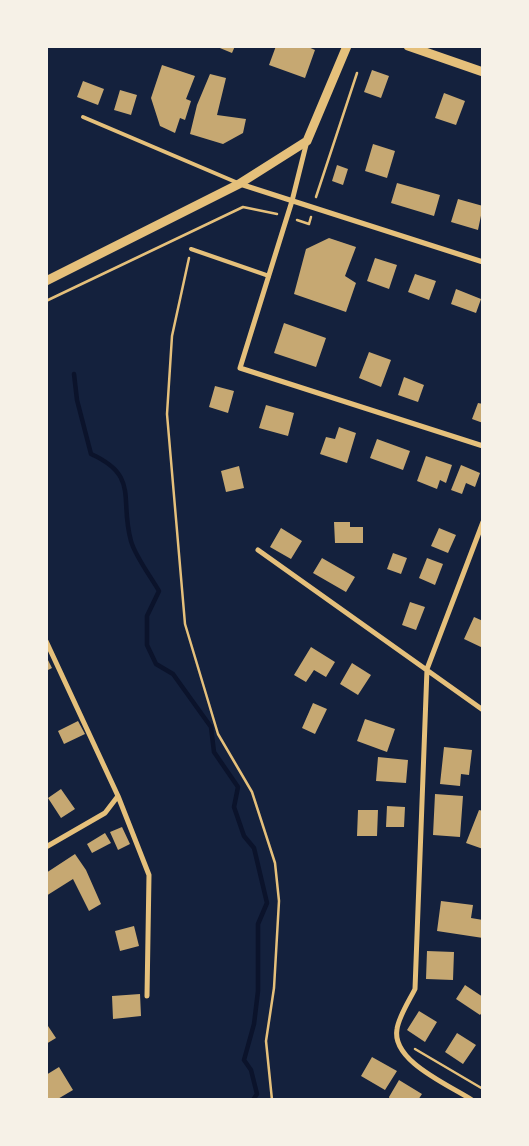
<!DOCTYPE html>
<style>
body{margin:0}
#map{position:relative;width:529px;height:1146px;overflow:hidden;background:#14213d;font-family:Inter,sans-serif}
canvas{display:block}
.frame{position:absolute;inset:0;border:48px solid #f6f1e7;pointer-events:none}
</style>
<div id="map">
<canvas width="529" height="1146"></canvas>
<div class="frame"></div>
</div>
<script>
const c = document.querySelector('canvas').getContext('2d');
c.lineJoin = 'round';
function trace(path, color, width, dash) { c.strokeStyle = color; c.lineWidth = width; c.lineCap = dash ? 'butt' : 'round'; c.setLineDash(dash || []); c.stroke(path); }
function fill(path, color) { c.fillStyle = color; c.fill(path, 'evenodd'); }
const stream = new Path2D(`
 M74,374L77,400L91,454C140,476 119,499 131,541C135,556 151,577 159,591L147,616V645L156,664L173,674L211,727L214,752L238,787L234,807L244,836L254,848L267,903L258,924V991L254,1024L244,1060L251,1070L257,1094L253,1100`);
const building = new Path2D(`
 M215,46H235L232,53Z
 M276,46H306L315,50L305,78L269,65Z
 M162,65L195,76L186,99L191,101L185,120L180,118L175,133L160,126L151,98Z
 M372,70L389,76L381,98L364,92Z
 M210,74L226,78L217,115L246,119L243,133L223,144L190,134L197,105Z
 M83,81L104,89L98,105L77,97Z
 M120,90L137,95L131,115L114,110Z
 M444,93L465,101L456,125L435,118Z
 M373,144L395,151L387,178L365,171Z
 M337,165L348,169L343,185L332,181Z
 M397,183L440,195L434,216L391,203Z
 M458,199L483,206L478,230L451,222Z
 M329,238L356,247L345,276L356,283L346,312L294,294L306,249Z
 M375,258L397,265L389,289L367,281Z
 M415,274L436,281L429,300L408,292Z
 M456,289L481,299L476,313L451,304Z
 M284,323L326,338L316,367L274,353Z
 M369,352L391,360L381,387L359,378Z
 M404,377L424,385L418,402L398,395Z
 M215,386L234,391L228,413L209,407Z
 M478,403L483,404V423L472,419Z
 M266,405L294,413L288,436L259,428Z
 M339,427L356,433L347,463L320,454L326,437L335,439Z
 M377,439L410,451L403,470L370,458Z
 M426,456L452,465L446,483L440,480L437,489L417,481Z
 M461,465L480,473L475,487L466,483L462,494L451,490Z
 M239,466L244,488L226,492L221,471Z
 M334,522H350V527H363V543H335Z
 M281,528L302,541L291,559L270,547Z
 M439,528L456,535L448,553L431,546Z
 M393,553L407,558L401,574L387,569Z
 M322,558L355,577L346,592L313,573Z
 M427,558L443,564L435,585L419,578Z
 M410,602L425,607L416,630L402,625Z
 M474,617L483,621V648L464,639Z
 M311,647L335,662L326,677L314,670L306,682L294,675Z
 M46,656L52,668L46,671Z
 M352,663L371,675L358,695L340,684Z
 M313,703L327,709L315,734L302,728Z
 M365,719L395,729L387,752L357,741Z
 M78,721L85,734L64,744L58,731Z
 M444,747L472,750L469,775L461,774L460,786L440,784Z
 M378,757L408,760L406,783L376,781Z
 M61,789L75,809L61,818L48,798Z
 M435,794L463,796L460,837L433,835Z
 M387,806L405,807L404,827H386Z
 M358,810H378L377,836H357Z
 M479,810L483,811V849L466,843Z
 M122,827L130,844L118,850L110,832Z
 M105,833L111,843L92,853L87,844Z
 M75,854L86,870L101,904L89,911L73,879L46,896V873Z
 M441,901L473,905L471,918L483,920V938L437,931Z
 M134,926L139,946L120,951L115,931Z
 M427,951L454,952L453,980L426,979Z
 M465,985L483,997V1011L480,1015L456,999Z
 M140,994L141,1016L113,1019L112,996Z
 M419,1011L437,1022L425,1042L407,1030Z
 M48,1026L56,1038L46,1044V1027Z
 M457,1033L476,1045L463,1064L445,1052Z
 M372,1057L397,1071L385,1090L361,1076Z
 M59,1067L73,1090L56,1100H49L46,1096V1075Z
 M399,1080L422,1094L418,1100H390L389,1097Z`);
const path = new Path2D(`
 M316,197L357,73
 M297,220L309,224L311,217
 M189,258L172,336L167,414L185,624L218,734L252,792L275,863L279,901L274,988L266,1041L272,1100
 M46,301L243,207L277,214
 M415,1049L483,1089`);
const service = new Path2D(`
 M83,117L238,183
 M191,249L269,276`);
const minor = new Path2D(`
 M307,141L292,201L240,368L483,446
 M240,184L483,262
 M258,550L483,710
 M46,641L118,796L149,875L147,996
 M46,847L105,813L118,796
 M472,1100C449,1085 391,1061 397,1029C399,1016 409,1001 415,989L427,669L483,522`);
const tertiary = new Path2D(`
 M408,46L483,72
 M46,281L239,184L307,141L347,46`);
trace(stream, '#0b132b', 4.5);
fill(building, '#c6a872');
trace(path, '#e5c07b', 2.5);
trace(service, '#e5c07b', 4);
trace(minor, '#e5c07b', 5);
trace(tertiary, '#e5c07b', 9);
</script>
